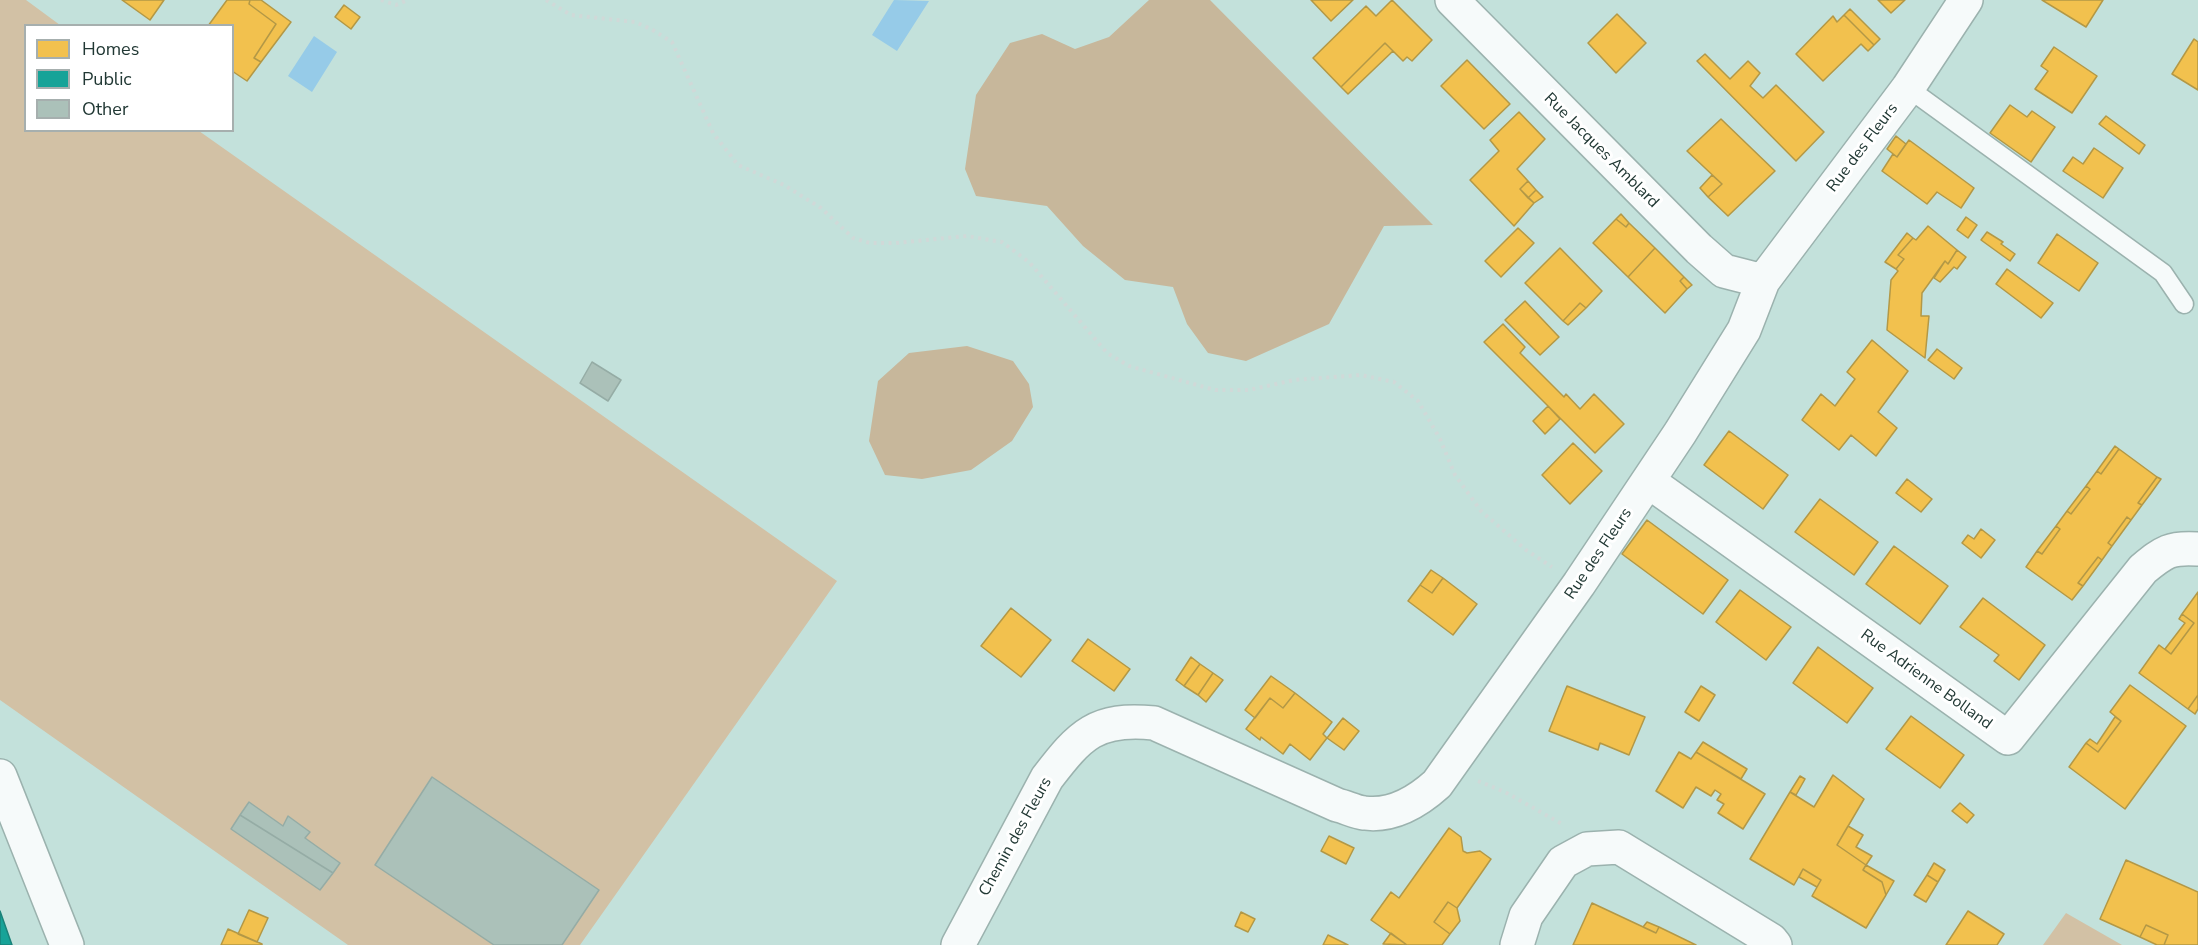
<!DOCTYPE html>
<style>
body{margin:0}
#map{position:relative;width:2198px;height:945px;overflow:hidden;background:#c3e1db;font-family:"Nunito Sans",sans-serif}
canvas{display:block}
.legend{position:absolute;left:24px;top:24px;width:210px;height:108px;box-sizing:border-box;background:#fff;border:2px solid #a6afae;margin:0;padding:8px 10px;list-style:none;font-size:18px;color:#213834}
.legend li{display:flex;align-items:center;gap:12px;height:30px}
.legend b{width:30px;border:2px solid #a6afae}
</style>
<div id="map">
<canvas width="2198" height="945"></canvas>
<ul class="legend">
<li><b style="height:16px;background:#f2c14e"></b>Homes</li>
<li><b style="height:16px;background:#17a398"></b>Public</li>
<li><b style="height:16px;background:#abc1b9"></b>Other</li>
</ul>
</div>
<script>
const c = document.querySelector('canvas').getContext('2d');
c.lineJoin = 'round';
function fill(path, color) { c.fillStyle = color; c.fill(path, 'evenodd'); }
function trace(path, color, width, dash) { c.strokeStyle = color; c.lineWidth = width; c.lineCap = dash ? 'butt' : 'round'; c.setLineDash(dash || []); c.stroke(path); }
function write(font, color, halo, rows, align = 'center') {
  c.font = font + ' "Nunito Sans",sans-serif'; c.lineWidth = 6; c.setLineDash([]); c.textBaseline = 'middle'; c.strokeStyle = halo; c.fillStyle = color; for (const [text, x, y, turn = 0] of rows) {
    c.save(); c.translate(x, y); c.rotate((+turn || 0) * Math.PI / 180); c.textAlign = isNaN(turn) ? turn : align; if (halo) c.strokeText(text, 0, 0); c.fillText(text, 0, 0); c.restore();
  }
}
const green = new Path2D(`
 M0,0H26L60,25L26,26V130L199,131L837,581L580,945H348L0,700Z
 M2066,913L2122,945H2043Z`);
const forest = new Path2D(`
 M1149,0H1210L1433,225L1384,226L1329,324L1246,361L1208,353L1187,324L1173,287L1125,280L1083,246L1047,206L976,196L965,169L976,95L1010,43L1042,34L1075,49L1109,37Z
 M967,346L1013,361L1029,384L1033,407L1012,441L971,470L922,479L885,475L869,441L878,381L909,353Z`);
const water = new Path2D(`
 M894,0L929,1L897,51L872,35Z
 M314,36L337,52L312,92L288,76Z`);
const homes = new Path2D(`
 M122,0H164L150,20Z
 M227,0H250L249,4L276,24L254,58L261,62L247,81L232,71V26H208Z
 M250,0H261L291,22L261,62L254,58L276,24L249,4Z
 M1311,0H1353L1331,21Z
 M1392,0L1432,40L1412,61L1407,57L1403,61L1385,43L1341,87L1313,58L1366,6L1376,16Z
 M1878,0H1905L1891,13Z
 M2042,0H2103L2086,27Z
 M344,5L360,17L351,29L335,17Z
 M1850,9L1880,39L1874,45L1844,15Z
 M1617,14L1646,43L1616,73L1588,43Z
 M1844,15L1874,45L1868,51L1861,44L1823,81L1796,54L1833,16L1837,22Z
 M2194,39L2198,42V90L2172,74Z
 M1385,43L1393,51L1348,94L1341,87Z
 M2054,47L2097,76L2072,113L2035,89L2048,71L2041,66Z
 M1705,54L1730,79L1748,61L1760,73L1750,86L1763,98L1776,85L1824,132L1796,161L1697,61Z
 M1467,60L1510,104L1484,129L1441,86Z
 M2010,105L2027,117L2032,111L2055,127L2031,162L1990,133Z
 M1519,112L1545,139L1517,169L1528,181L1520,189L1534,203L1514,226L1470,180L1499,151L1490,140Z
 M2106,116L2145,145L2139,154L2099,124Z
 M1721,119L1775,171L1728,216L1708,197L1722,184L1687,151Z
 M1896,136L1906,144L1897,157L1887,149Z
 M1909,140L1974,188L1961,208L1937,192L1927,204L1882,171L1893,154L1897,157Z
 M2094,148L2123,168L2103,198L2063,171L2073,157L2083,164Z
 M1712,175L1722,184L1708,197L1700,188Z
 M1528,181L1536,190L1528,198L1520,189Z
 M1536,190L1543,197L1534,203L1528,198Z
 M1621,214L1629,223L1626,227L1616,219Z
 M1966,217L1977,225L1968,238L1957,230Z
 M1616,219L1626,227L1629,223L1655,248L1628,277L1593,243Z
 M1928,226L1957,250L1948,264L1945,261L1922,293L1921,316H1929L1925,358L1887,330L1891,280L1898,271L1896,269L1904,259L1898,255L1913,238L1916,240Z
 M1518,228L1534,243L1501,277L1485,261Z
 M1987,232L2003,242L2001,244L2015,254L2010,261L1981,240Z
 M1907,233L1913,238L1898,255L1904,259L1896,269L1885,262Z
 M2057,234L2098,263L2079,291L2038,263Z
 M1560,248L1602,291L1586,308L1580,303L1563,321L1525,283Z
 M1655,248L1684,277L1680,281L1687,289L1665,313L1628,277Z
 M1957,250L1966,257L1957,269L1954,267L1940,282L1934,278L1945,261L1948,264Z
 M2007,269L2053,303L2041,318L1996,284Z
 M1684,277L1692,285L1687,289L1680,281Z
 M1525,301L1559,337L1540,355L1505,320Z
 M1580,303L1586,308L1568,325L1563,321Z
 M1503,324L1525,347L1520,353L1564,397L1566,394L1580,409L1594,394L1624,424L1595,453L1484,342Z
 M1872,340L1908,371L1878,412L1897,428L1876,456L1851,435L1839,450L1802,420L1821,394L1835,406L1855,379L1847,372Z
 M1937,349L1962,368L1954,379L1928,360Z
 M1548,406L1560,419L1545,434L1533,421Z
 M1729,431L1788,475L1763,509L1704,465Z
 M1573,443L1602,471L1570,504L1542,475Z
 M2115,446L2119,449L2101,474L2097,471Z
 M2119,449L2157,477L2138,503L2142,505L2131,520L2127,517L2108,543L2112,546L2102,560L2098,557L2078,583L2083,586L2072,600L2026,567L2037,551L2042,554L2060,529L2056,526L2067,511L2071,514L2090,489L2086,486L2097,471L2101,474Z
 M2157,477L2161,479L2151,493L2142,505L2138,503Z
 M1907,479L1932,499L1921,512L1896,493Z
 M2086,486L2090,489L2071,514L2067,511Z
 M1820,499L1878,542L1854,575L1795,532Z
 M2127,517L2131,520L2112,546L2108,543Z
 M1647,520L1728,580L1703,614L1622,554Z
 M2056,526L2060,529L2042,554L2037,551Z
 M1981,529L1995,540L1981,558L1962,543L1968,535L1974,539Z
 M1894,546L1948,586L1920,624L1866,584Z
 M2098,557L2102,560L2083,586L2078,583Z
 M1431,570L1443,578L1432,593L1420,585Z
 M1443,578L1477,604L1453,635L1408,601L1420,585L1432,593Z
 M1740,590L1791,627L1766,660L1716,622Z
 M2198,592V695L2188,709L2139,673L2159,645L2171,654L2194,623L2182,614Z
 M1983,598L2045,645L2019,680L1994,661L1999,655L1960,627Z
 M1011,608L1051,640L1021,677L981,646Z
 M2182,614L2194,623L2171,654L2165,649L2185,623L2179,619Z
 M1088,639L1130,669L1114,691L1072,661Z
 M1818,647L1873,688L1847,723L1793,683Z
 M1191,657L1200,664L1184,686L1176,680Z
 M1200,664L1213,673L1198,695L1184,686Z
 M1213,673L1223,680L1206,702L1198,695Z
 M1271,676L1295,693L1283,708L1270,698L1255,718L1245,710Z
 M2130,685L2186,726L2125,809L2069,767L2086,743L2098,752L2121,721L2110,712Z
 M1567,686L1645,717L1629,755L1600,743L1598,750L1549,731Z
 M1701,686L1715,695L1699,721L1685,712Z
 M1295,693L1332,722L1323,734L1327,738L1310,760L1290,744L1283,754L1261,737L1260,740L1246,729L1270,698L1283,708Z
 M2198,695V709L2195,714L2188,709Z
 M1911,716L1964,755L1940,788L1886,749Z
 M2115,717L2121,721L2098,752L2086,743L2090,739L2097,744Z
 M1343,718L1359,731L1344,750L1327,738Z
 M1703,742L1747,769L1741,779L1696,752Z
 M1679,752L1691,759L1696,752L1765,794L1743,829L1718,813L1724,804L1717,800L1721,794L1715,790L1711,796L1696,787L1683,808L1656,791Z
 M1833,775L1864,799L1837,845L1866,865L1863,870L1882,882L1886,895L1866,928L1812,896L1821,880L1803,869L1794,885L1750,859L1790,792L1814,807Z
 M1800,776L1805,779L1796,795L1790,792Z
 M1960,803L1974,815L1967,823L1952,811Z
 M1848,826L1863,835L1856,847L1872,856L1866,865L1837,845Z
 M1449,828L1461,837L1463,851L1467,853L1480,851L1491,859L1457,908L1448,902L1434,922L1450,934L1442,945H1407L1371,920L1391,892L1399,898Z
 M1329,836L1354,848L1346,864L1321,851Z
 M2126,860L2198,892V945H2164L2168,935L2146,925L2140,937L2100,919Z
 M1934,863L1945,870L1938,882L1927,875Z
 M1866,865L1894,881L1886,895L1882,882L1863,870Z
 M1803,869L1821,880L1817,887L1799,877Z
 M1927,875L1938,882L1926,902L1914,895Z
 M1448,902L1457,908L1460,921L1450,934L1434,922Z
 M1592,903L1656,933L1659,927L1696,945H1573Z
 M249,910L268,918L257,942L238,934Z
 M1968,911L2004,934L1997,945H1946Z
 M1241,912L1255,919L1248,932L1235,926Z
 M1647,922L1659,927L1656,933L1643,927Z
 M2146,925L2168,935L2164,945H2157L2140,937Z
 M228,929L262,944V945H221Z
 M1391,933L1407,945L1383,944Z
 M1328,935L1348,945H1323Z`);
const public = new Path2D(`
 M0,911L12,945H0Z`);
const building = new Path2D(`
 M592,362L621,380L608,401L580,383Z
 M432,777L599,890L562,945H494L375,865Z
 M249,802L283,826L288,816L310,832L305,838L340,863L333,873L240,815Z
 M240,815L333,873L320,890L231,829Z`);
const path = new Path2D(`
 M381,0L396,5L408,0
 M546,0L571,15L635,22L651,29L672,42L713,133L738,165L784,185L821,208L853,238L870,243H896L967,236L1002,242L1030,263L1107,353L1129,366L1215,390H1249L1294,380L1361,375L1394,382L1418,401L1440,439L1455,475L1481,511L1526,550L1552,567
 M1478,781L1505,792L1562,824`);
const service = new Path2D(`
 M1908,88L2163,273L2184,304`);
const minor = new Path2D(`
 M1452,0L1699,249L1724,271L1763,281
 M1648,481L2008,738L2143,569C2164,552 2170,547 2198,549
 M0,776L67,945
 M958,945L1047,778C1080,735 1096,717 1154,723L1337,805C1346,807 1355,812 1364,813C1393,817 1417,802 1437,784L1579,584L1680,433L1744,330L1763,281L1908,88L1966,0
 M1517,945L1526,916L1563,862L1587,849L1619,847L1771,940L1775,945`);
const streetNames = [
 ["Rue des Fleurs",1863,148,-53],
 ["Rue Jacques Amblard",1601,151,45],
 ["Rue des Fleurs",1599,554,-56],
 ["Rue Adrienne Bolland",1926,680,36],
 ["Chemin des Fleurs",1016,837,-61]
];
fill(green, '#d2c1a5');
fill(forest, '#c7b79b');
fill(water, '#96cbe8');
fill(homes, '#f2c14e');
trace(homes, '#b39846', 1.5);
fill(public, '#17a398');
trace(public, '#1a837a', 1.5);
fill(building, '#abc1b9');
trace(building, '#95aca5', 1.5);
trace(service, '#9bb2ae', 21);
trace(minor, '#9bb2ae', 36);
trace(path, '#d0d9d8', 4, [3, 4.5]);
trace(service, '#f6fafa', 18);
trace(minor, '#f6fafa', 33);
write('16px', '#213834', '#fff', streetNames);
</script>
